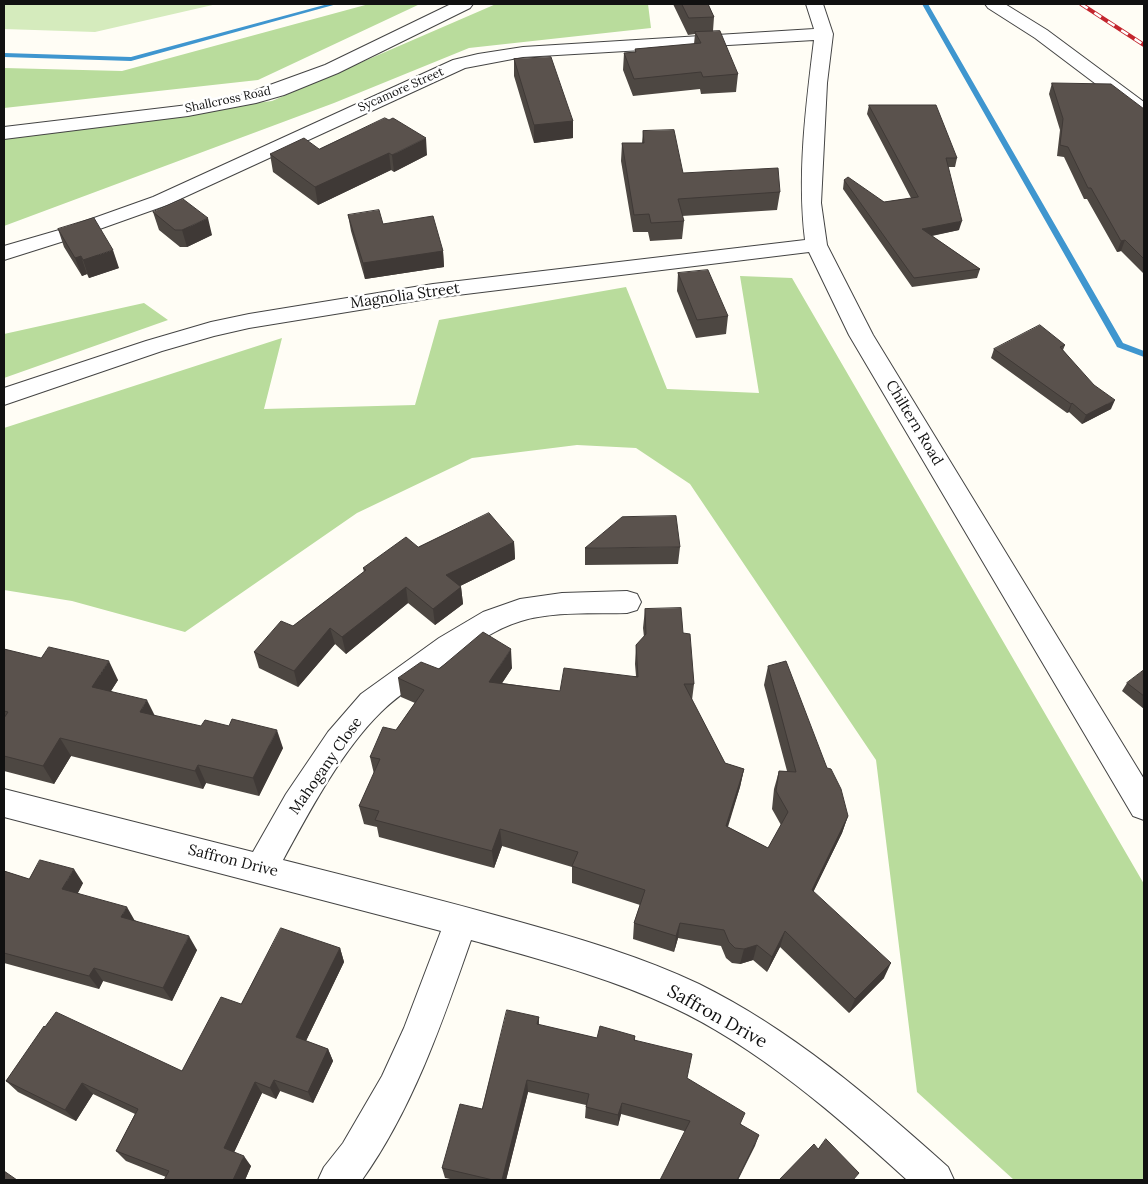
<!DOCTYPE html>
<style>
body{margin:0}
#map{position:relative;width:1148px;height:1184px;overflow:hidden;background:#fffdf5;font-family:Lora,serif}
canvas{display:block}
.frame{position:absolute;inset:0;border:5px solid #111;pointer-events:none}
</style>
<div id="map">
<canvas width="1148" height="1184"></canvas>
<div class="frame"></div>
</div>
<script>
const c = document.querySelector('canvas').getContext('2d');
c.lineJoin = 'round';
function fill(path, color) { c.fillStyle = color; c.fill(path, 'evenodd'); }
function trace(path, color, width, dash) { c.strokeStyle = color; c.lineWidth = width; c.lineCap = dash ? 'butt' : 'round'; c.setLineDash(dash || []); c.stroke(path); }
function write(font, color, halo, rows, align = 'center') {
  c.font = font + ' Lora,serif'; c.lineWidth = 5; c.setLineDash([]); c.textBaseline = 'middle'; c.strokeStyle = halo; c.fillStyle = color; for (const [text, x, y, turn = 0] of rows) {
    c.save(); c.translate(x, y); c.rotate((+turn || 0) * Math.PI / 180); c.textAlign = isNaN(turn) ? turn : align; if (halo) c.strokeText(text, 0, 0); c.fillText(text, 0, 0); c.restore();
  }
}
const green = new Path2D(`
 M4,4H217L95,32L4,29Z`);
const forest = new Path2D(`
 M369,4H420L258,80L4,108V68L122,71Z
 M496,4H648L651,28L469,48L334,103L4,226V138L43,130L272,101Z
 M740,276L792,278L1144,884V1180H1014L917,1092L876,760L690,484L636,448L577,445L472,458L357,513L185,632L72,601L4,590V428L282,338L264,409L415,405L439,320L626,287L667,389L759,393Z
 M144,303L168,320L4,378V334Z`);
const stream = new Path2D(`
 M328,4H337L131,61L4,57V53L131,57Z
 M922,4H928L1123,343L1144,351V357L1117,347L1116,345Z`);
const minor = new Path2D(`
 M806,4H823L833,34L827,83L821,203L827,245L873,335L1144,779V820L1133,816L849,335L809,252L433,298L249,328L214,336L162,351L4,405V388L146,341L211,322L249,314L433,284L805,240C797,174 806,105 814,40L523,57L465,68L167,205L80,236L4,260V246L66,228L153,197L453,60L478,54L523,47L814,29Z
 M985,4H1005L1047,30L1144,102V117L1137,115L1035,38L988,8Z
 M627,591L637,594L641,602L637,610L627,613C593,614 554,611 521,621C494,629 468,648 445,664C424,679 400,693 381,712C342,750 309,812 283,860C362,880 442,900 520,922C581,939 642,957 699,984C792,1030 871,1098 948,1167L954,1180H907C838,1117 758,1047 672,1007C608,977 539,959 471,940C442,1023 413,1108 362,1180H318L324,1167L343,1143L382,1076L404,1028L441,931L4,817V789L253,852L286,794L328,732L361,694L439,638L483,612L520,599L562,593Z`);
const tertiary = new Path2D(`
 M451,4H473L470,8L338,73L284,95L256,103L188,116L4,139V127L188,105L245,94L325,65Z`);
const rail = new Path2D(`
 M1081,4L1144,45`);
const wall = new Path2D(`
 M673,4H708L714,17L713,31L738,74L736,92L701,94L700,89L633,96L623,70L624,53L635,52V49L694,44L695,34L688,35Z
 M514,59L573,121V138L534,143L514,76Z
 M1052,83L1144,109V274L1121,251L1117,252L1087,199H1084L1064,157L1057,156L1060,130L1049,94Z
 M869,105L957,158L955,167H948L959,230L932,236L980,269L977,278L912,287L843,189L844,180L884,202L911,198L867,114Z
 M643,131L683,173L780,192L777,210L682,216L684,221L682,239L650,241L648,232H633L621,161L622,143H642Z
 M319,149L427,155L394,172L391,170L318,205L273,172L270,154Z
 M153,212L212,235L187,247H180L159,230Z
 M348,215L443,251L444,267L365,279L351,231Z
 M58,229L119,268L89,278L87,274L82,276L64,247Z
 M678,273L728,316L726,334L696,338L677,291Z
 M1065,345L1063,350L1111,409L1082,424L1069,412L1067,413L991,358L994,349Z
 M514,542L515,559L460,586L461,587L463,604L435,625L408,603L346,654L335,644L298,687L259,668L254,652L293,626L364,572L363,568L418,547Z
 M680,547L678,564L585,565V548Z
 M645,609L683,633L694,684L692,700L725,763L744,769L740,787L728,827L768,848L781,825L772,809L774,789L779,771H787L764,685L768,666L827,768L848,816L842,833L813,892L884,978L849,1013L780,947L767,972L753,960L740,964L732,963L726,958L721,946L678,938L674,952L633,939L634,923L640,905L572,883V867L502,846L494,868L379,837L377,827L364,824L359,806L374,774L370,757L396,730L415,703L401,697L398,678L439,669L512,668L502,683L560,691L636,676L635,664L636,645L644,637L643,628Z
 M4,649L118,680L111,691L155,716L283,748L259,796L206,783L203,789L71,756L54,784L4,771Z
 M1144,670V709L1122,691L1127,683Z
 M4,871L29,879L83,883L78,893L197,950L172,1001L103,981L99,989L4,963Z
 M340,948L344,962L306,1041L328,1049L333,1061L313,1103L280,1091L276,1099L262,1093L234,1152L251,1166L245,1180H164L166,1177L126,1161L116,1151L135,1114L93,1094L76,1121L18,1092L6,1081L45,1027L182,1071L241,1004Z
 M539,1017V1025L597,1038L635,1036V1040L687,1078L741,1124L755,1146L684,1131L621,1114L618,1126L585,1118L586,1105L528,1092L506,1180H455L445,1178L442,1168L482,1109Z`);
const shadedWall = new Path2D(`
 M573,121V138L534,143V125Z
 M426,138L427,155L394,172L392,155Z
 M389,153L391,170L318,205L315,187Z
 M208,218L212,235L187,247L182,230Z
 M962,221L959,230L920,238L922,229Z
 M1125,240L1121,251L1117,252L1121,241Z
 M113,250L119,268L89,278L83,260Z
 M443,251L444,267L365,279L363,263Z
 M81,256L87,274L82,276L75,258Z
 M1115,400L1111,409L1082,424L1086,415Z
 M1072,403L1069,412L1067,413L1071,404Z
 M514,542L515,559L448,592L446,575Z
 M406,587L408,603L346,654L342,637Z
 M461,587L463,604L435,625L433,609Z
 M330,628L335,644L298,687L294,671Z
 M511,649L512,668L491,700L489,682Z
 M109,661L118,680L102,705L92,687Z
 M147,700L156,718L140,712Z
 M277,730L283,748L259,796L253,778Z
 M60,738L71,756L54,784L43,766Z
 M198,765L206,783L203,789L195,771Z
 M744,769L740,787L722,843L726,826Z
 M848,816L842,833L806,907L812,890Z
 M500,829L502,846L494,868L492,851Z
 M74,869L83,883L72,903L62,889Z
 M127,907L135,921L121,917Z
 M680,923L678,938L674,952L676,936Z
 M785,931L780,947L767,972L772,957Z
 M189,936L197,950L172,1001L163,988Z
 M757,945L753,960L740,964L744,949Z
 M340,948L344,962L302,1049L296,1037Z
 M891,963L884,978L849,1013L855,999Z
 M94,968L103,981L99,989L89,976Z
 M328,1049L333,1061L313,1103L308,1092Z
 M274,1080L280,1091L276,1099L270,1088Z
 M527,1080L528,1092L506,1180H502Z
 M255,1082L262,1093L231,1159L224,1148Z
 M82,1083L93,1094L76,1121L65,1110Z
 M622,1103L621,1114L618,1126V1115Z
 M759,1135L755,1146L738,1180H737Z
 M244,1156L251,1166L245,1180H233Z`);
const building = new Path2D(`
 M682,4H708L714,17L689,18Z
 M720,31L738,74L703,77L701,72L634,79L624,53L636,52L635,49L701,43L695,32Z
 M551,57L573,121L534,125L514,59Z
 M1052,83L1111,84L1144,109V259L1125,240L1121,241L1091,188H1088L1068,147L1060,145L1063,119Z
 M869,105H936L957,158H946L962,221L922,229L980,269L914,278L844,180L848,177L884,202L918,197Z
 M385,118L389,120L393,118L426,138L392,155L389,153L315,187L270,154L304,138L319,149Z
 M674,130L683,173L778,168L780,192L678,199L684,221L651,223L649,214L634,215L622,143H644L643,131Z
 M183,199L208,218L182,230H175L153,212Z
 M379,210L383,224L433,216L443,251L363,263L348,215Z
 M94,218L113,250L83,260L81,256L75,258L58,229Z
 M708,270L728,316L697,320L678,273Z
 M1040,325L1065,345L1060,347L1094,385L1115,400L1086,415L1072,403L1071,404L994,349Z
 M489,513L514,542L446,575L461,587L433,609L406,587L342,637L330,628L294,671L254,652L281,621L293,626L366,570L363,568L406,537L418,547Z
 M676,516L680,547L585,548L622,517Z
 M681,608L683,633L690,634L694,684H684L725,763L744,769L726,826L768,848L788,812L776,791L779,771L796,772L768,666L786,661L827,768L831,769L841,789L848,816L812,890L891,963L855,999L785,931L772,957L757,945L744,949L735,948L729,942L724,930L680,923L676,936L634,923L645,890L572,866L578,852L500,829L492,851L375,820L379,811L359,806L380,759L370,757L383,727L396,730L424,690L398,678L421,662L439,669L483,632L511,649L489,682L560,691L564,668L638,677L636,645L646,634L645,609Z
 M49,647L109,661L92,687L147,700L140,712L201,726L205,720L229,726L232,719L277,730L253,778L198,765L195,771L60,738L43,766L4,756V718L8,712L4,711V649L41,658Z
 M1144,670V696L1127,683Z
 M40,860L74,869L62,889L127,907L121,917L189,936L163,988L94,968L89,976L4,953V871L29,879Z
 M281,928L340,948L296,1037L328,1049L308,1092L274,1080L270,1088L255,1082L224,1148L244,1156L233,1180H164L169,1171L116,1151L138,1109L82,1083L65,1110L6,1081L44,1026L45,1027L56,1012L182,1071L221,997L241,1004Z
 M507,1010L539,1017L537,1024L597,1038L600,1026L635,1036L634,1040L692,1054L687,1078L745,1113L740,1124L759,1135L737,1180H660L690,1121L622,1103L618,1115L586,1107L589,1094L527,1080L502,1180H493L442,1168L460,1104L482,1109Z
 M826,1139L859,1173L853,1180H779L814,1144L818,1149Z
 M4,1171L17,1180H4Z`);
const farStreetnames = [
 ["Sycamore Street",401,90,-24],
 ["Shallcross Road",228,100,-12]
];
const streetNames = [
 ["Magnolia Street",405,296,-8],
 ["Chiltern Road",914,423,59],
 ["Mahogany Close",326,766,-55],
 ["Saffron Drive",233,861,14]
];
const nearStreetnames = [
 ["Saffron Drive",717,1017,29]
];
fill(green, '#d5ebbd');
fill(forest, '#b9dc9c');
fill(stream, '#3f96cf');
trace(minor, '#444', 2);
trace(tertiary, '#444', 2);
fill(minor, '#fff');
fill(tertiary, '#fff');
trace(rail, '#c4262e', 4);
trace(rail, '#fff', 2.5, [8]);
fill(wall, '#4d4742');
fill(shadedWall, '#3f3936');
fill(building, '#5a524d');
trace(building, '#3f3936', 1);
write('12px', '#111', '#fff', farStreetnames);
write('15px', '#111', '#fff', streetNames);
write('18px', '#111', '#fff', nearStreetnames);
</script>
